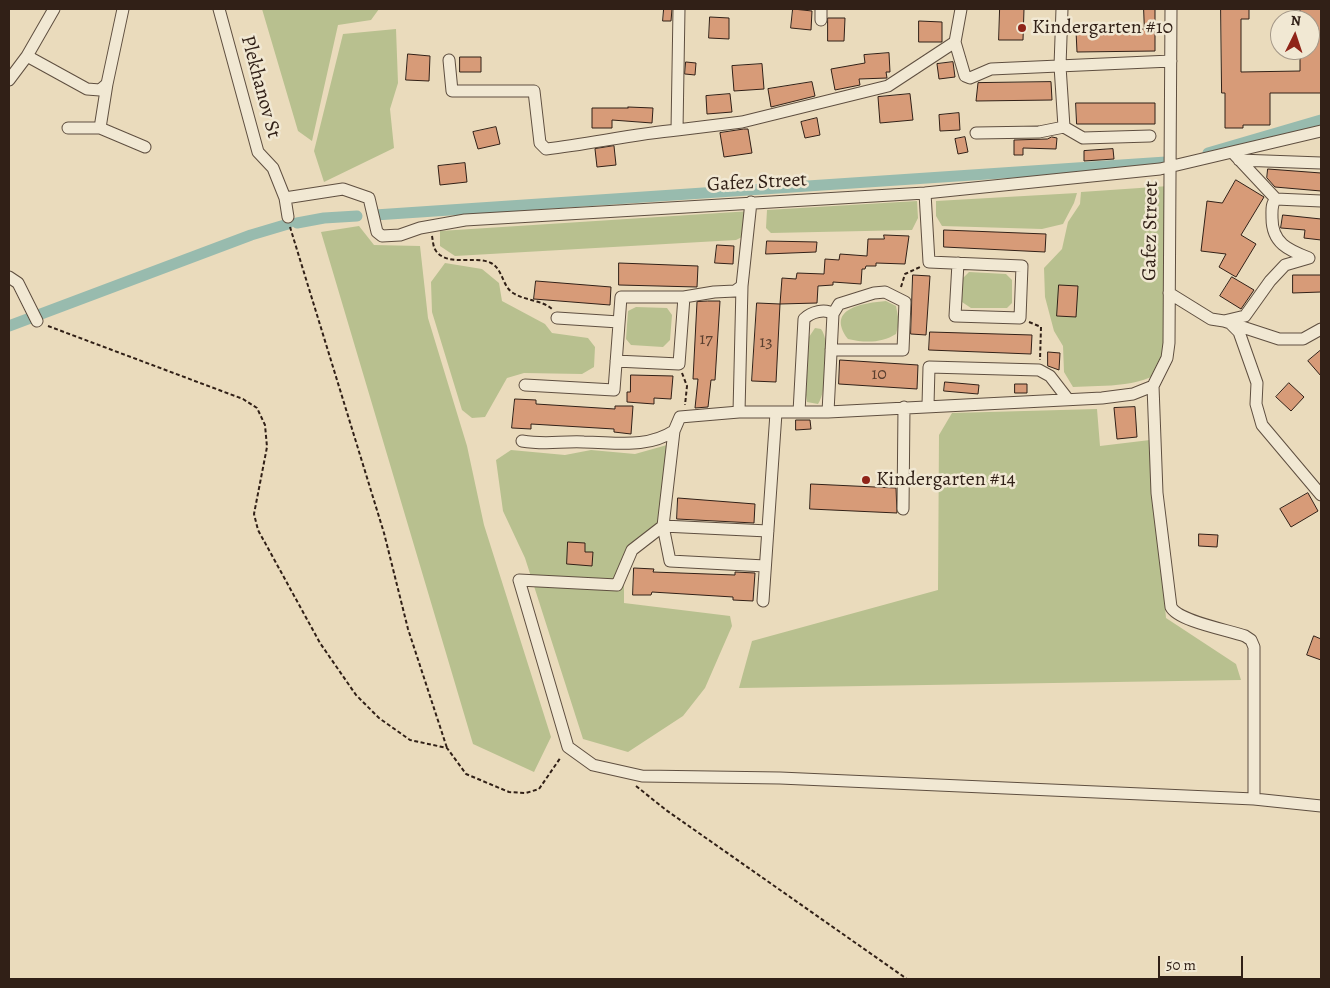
<!DOCTYPE html>
<style>
body{margin:0}
#map{position:relative;width:1330px;height:988px;overflow:hidden;background:#eadbbc;font-family:Alegreya,serif}
canvas{display:block}
.frame{position:absolute;inset:0;border:10px solid #312017;pointer-events:none}
.north{position:absolute;left:1270px;top:10px;width:50px;height:50px;box-sizing:border-box;background:#f1e8d3;border:1px solid #a49888;border-radius:50%;rotate:4deg;font-size:14px;font-weight:700;line-height:20px;text-align:center;color:#312017}
.north::after{content:'';display:block;margin:auto;width:18px;height:22px;background:#8f2418;clip-path:polygon(50% 0,100% 100%,50% 72%,0 100%)}
.scale{position:absolute;left:1158px;top:956px;width:85px;height:22px;box-sizing:border-box;border:2px solid #312017;border-top:0;padding-left:6px;font-size:15px;line-height:18px;white-space:nowrap;color:#312017;-webkit-text-stroke:4px #f1e8d3;paint-order:stroke}
</style>
<div id="map">
<canvas width="1330" height="988"></canvas>
<div class="frame"></div>
<div class="north">N</div>
<div class="scale">50 m</div>
</div>
<script>
const c = document.querySelector('canvas').getContext('2d');
c.lineJoin = 'round';
function fill(path, color) { c.fillStyle = color; c.fill(path, 'evenodd'); }
function trace(path, color, width, dash) { c.strokeStyle = color; c.lineWidth = width; c.lineCap = dash ? 'butt' : 'round'; c.setLineDash(dash || []); c.stroke(path); }
function write(font, color, halo, rows, align = 'center') {
  c.font = font + ' Alegreya,serif'; c.lineWidth = 5; c.setLineDash([]); c.textBaseline = 'middle'; c.strokeStyle = halo; c.fillStyle = color; for (const [text, x, y, turn = 0] of rows) {
    c.save(); c.translate(x, y); c.rotate((+turn || 0) * Math.PI / 180); c.textAlign = isNaN(turn) ? turn : align; if (halo) c.strokeText(text, 0, 0); c.fillText(text, 0, 0); c.restore();
  }
}
const green = new Path2D(`
 M262,9H379L371,20L338,25L312,141L298,131Z
 M396,29L398,83L390,109L394,148L324,182L314,151L343,34Z
 M1169,186L1175,196V344C1173,350 1173,359 1170,363C1148,389 1104,385 1073,387L1064,372L1063,346L1054,331L1045,297L1044,268L1062,249L1068,222L1080,204L1081,192Z
 M1077,193L1074,203L1063,224L1042,229L942,226L936,216V201Z
 M917,201L918,218L912,230L771,233L766,228L767,210Z
 M751,211L750,233L736,240L455,256L440,246V231Z
 M359,226L374,245L420,246L428,318L467,446L484,525L551,737L534,772L473,744L321,232Z
 M445,263L482,269L499,283L502,301L545,324L552,333L588,338L595,347L594,367L582,374L524,373L507,378L485,417L472,418L462,410L432,312L431,282Z
 M969,272L1006,274L1012,280V303L1007,308H971L962,302L963,278Z
 M886,301L896,306L899,322L896,334C882,343 865,343 848,339C825,308 864,303 886,301Z
 M636,307L667,308L672,315L670,340L663,347L631,345L626,339L628,311Z
 M815,328L821,329C831,341 827,391 818,404L807,402L806,395L809,337Z
 M1097,409L1100,446L1150,440L1166,618L1236,664L1241,680L739,688L752,641L938,590L939,435L952,413Z
 M667,445L666,511L624,565V603L730,616L732,626L705,688L683,716L628,752L583,739L525,558L503,511L496,460L511,450L565,455L591,450L635,454Z`);
const canal = new Path2D(`
 M1208,153L1321,120
 M375,215L1166,162
 M297,223L324,218L357,216
 M9,326L251,235L288,224`);
const building = new Path2D(`
 M664,9H672L671,21H663Z
 M793,9L812,11L811,30L791,28Z
 M1000,9H1024L1023,40H999Z
 M1144,9H1155V51L1077,52L1076,31L1144,29Z
 M1221,9H1249V19H1241V72L1300,71V50H1310V20H1300V9H1321V93H1270V125H1243V128H1225V93H1222Z
 M710,17L729,18V39L709,38Z
 M828,18H845L844,41H828Z
 M919,21L942,22V42H919Z
 M889,53L890,72H886L887,78L859,79L860,85L835,90L831,69L865,63L864,55Z
 M408,54L430,56L429,81L406,80Z
 M460,57H481V72H460Z
 M686,62L696,63L695,75L685,74Z
 M953,62L955,77L939,79L937,64Z
 M762,64L764,89L734,91L732,66Z
 M812,82L815,96L771,107L768,89Z
 M1051,82L1052,100L976,101L978,83Z
 M730,94L732,112L707,114L706,96Z
 M910,94L913,120L880,123L878,97Z
 M1076,103H1155V124H1077Z
 M628,107L653,108L652,123L612,120V128H592V108H628Z
 M959,113L960,130L940,131L939,115Z
 M817,118L820,135L805,138L801,122Z
 M496,127L500,144L478,149L473,132Z
 M744,129H748L752,153L724,157L720,133Z
 M965,137L968,152L958,154L955,139Z
 M1052,137L1057,138L1056,149L1023,148V155H1014V140L1047,139Z
 M614,146L616,165L597,167L595,149Z
 M1113,149L1114,159L1084,161V151Z
 M465,163L467,182L440,185L438,166Z
 M1268,169L1321,173V191L1275,187L1267,178Z
 M1236,180L1264,197L1241,235L1256,244L1236,277L1219,267L1226,254L1201,251L1207,201L1222,203Z
 M1283,215L1321,219V240L1304,238L1305,230L1281,228Z
 M944,230L1046,234L1045,252L944,247Z
 M884,235L909,236L905,264L876,263V266H866L865,269H862L861,284L833,282V285L818,286L817,303L780,304L782,278L796,279L797,273L824,274L825,259L839,260L840,254L867,256L868,239H884Z
 M767,241L817,242L816,252L766,254Z
 M717,245L734,246L733,264L715,263Z
 M619,263L698,266L697,287L619,285Z
 M913,275L930,276L926,335L911,334Z
 M1293,275H1321V292L1293,293Z
 M1232,277L1254,290L1241,309L1220,296Z
 M536,281L611,287L610,305L534,299Z
 M1059,285L1078,286L1076,317L1057,316Z
 M708,301H720L715,380H711L708,407L695,408L698,379H693L697,302Z
 M757,303L780,304L776,382L752,381Z
 M930,332L1032,335L1031,354L929,350Z
 M1321,350V376L1308,361Z
 M1048,352L1060,353L1059,370L1048,366Z
 M840,360L918,365L917,389L839,384Z
 M631,375L673,376L671,399L654,398V404L627,402V392H630Z
 M945,382L979,385L978,394L944,391Z
 M1289,383L1304,397L1291,411L1276,397Z
 M1015,384H1027V393H1015Z
 M515,399L536,400V404L615,409V406H633L631,434L614,432V429L531,424V429L512,428Z
 M1135,407L1137,437L1117,439L1114,408Z
 M796,420H810L811,429L796,430Z
 M811,484L896,488L897,513L810,509Z
 M1308,493L1318,511L1291,527L1280,509Z
 M678,498L755,504L754,523L677,519Z
 M1199,534L1218,535L1217,547L1199,546Z
 M568,542L585,543V552H593L592,566L567,564Z
 M634,568L654,569L653,572L735,575V572L755,573L753,601L733,600V597L652,592L651,595H633Z
 M1314,636L1321,639V660L1307,655Z`);
const path = new Path2D(`
 M290,227L384,533L408,629L447,748
 M432,236C433,241 433,247 436,251C448,267 475,255 491,263C503,269 502,286 513,293C526,301 542,300 552,309
 M901,287L905,274L920,267
 M1029,322L1041,327L1040,360
 M48,326L243,399L257,408L265,425L267,447L254,514L258,530L320,643L356,695L379,718L410,740L447,748L466,774L509,792L526,793L539,789L561,757
 M682,373L687,386L685,405
 M636,786L666,810L907,979`);
const minor = new Path2D(`
 M219,9L258,152L273,168L285,198
 M679,9L677,130L742,122L888,86L955,42L961,9
 M1062,9L1060,66L1064,127L1083,138L1150,136
 M821,20V9
 M955,42L965,76L970,78L991,69L1171,61
 M27,56L87,89L100,90L107,84L123,9
 M449,60L452,91H534L540,143L546,149C590,144 633,134 677,130
 M9,80L27,56L54,9
 M68,128H100L107,84
 M100,128L145,147
 M976,133L1039,132L1064,127
 M1233,153L1276,199L1321,201
 M1239,160L1321,163
 M925,193L929,262L1022,266L1020,318L955,316L958,263
 M288,217L285,198L343,189L369,198L377,232L382,236L400,235L420,228L465,220L925,193L1160,169L1321,131
 M9,277L18,283L37,321
 M1169,293L1211,319L1224,321L1279,339H1303L1321,329
 M557,318L619,322
 M1224,321L1245,316L1270,281L1285,265L1309,258C1288,250 1272,243 1272,218C1272,210 1271,204 1276,199
 M1231,324L1239,332L1257,383L1256,404L1262,425L1321,495
 M616,361L679,364L684,297
 M525,385L614,390L621,297H684L714,292L735,291L742,286
 M1153,386L1157,493L1171,607C1178,621 1228,630 1245,636L1251,640L1254,647V799
 M928,405L929,367L1039,370L1050,376L1067,398
 M739,412L742,286L751,202
 M799,412L804,319C811,312 825,308 833,314
 M828,412L833,314L839,304L874,293L885,292L905,302L903,350H831
 M522,441C546,445 560,441 584,442C615,442 646,449 674,431
 M903,509L904,407
 M768,531L663,526L632,550L617,585L519,580L568,747L593,765L642,776L780,778L1254,799L1321,806
 M765,566L670,561L663,526L674,431L680,417L739,412H828L1102,398L1133,394L1153,386L1167,358L1169,343L1171,9
 M763,601L776,413`);
const markers = [
 [1022,28,5,"#8f2418"],
 [866,480,5,"#8f2418"]
];
const numberNames = [
 ["17",706,340],
 ["13",766,343],
 ["10",879,375]
];
const poiNames = [
 ["Kindergarten #10",1032,28],
 ["Kindergarten #14",876,480]
];
const streetNames = [
 ["Plekhanov St",260,87,75],
 ["Gafez Street",757,183,-3],
 ["Gafez Street",1151,231,-89]
];
fill(green, '#b8c08f');
trace(canal, '#98bbae', 11);
fill(building, '#d79b78');
trace(building, '#312017', 1);
trace(minor, '#5f4f40', 13);
trace(path, '#312017', 2, [4, 2.5]);
trace(minor, '#f1e8d3', 11);
for (const [x, y, r, color] of markers) { const dot = new Path2D(); dot.arc(x, y, r, 0, 2 * Math.PI); c.fillStyle = color; c.fill(dot); trace(dot, '#f1e8d3', 2); }
write('18px', '#5a3f2f', null, numberNames);
write('20px', '#312017', '#f1e8d3', poiNames, 'left');
write('20px', '#312017', '#f1e8d3', streetNames);
</script>
